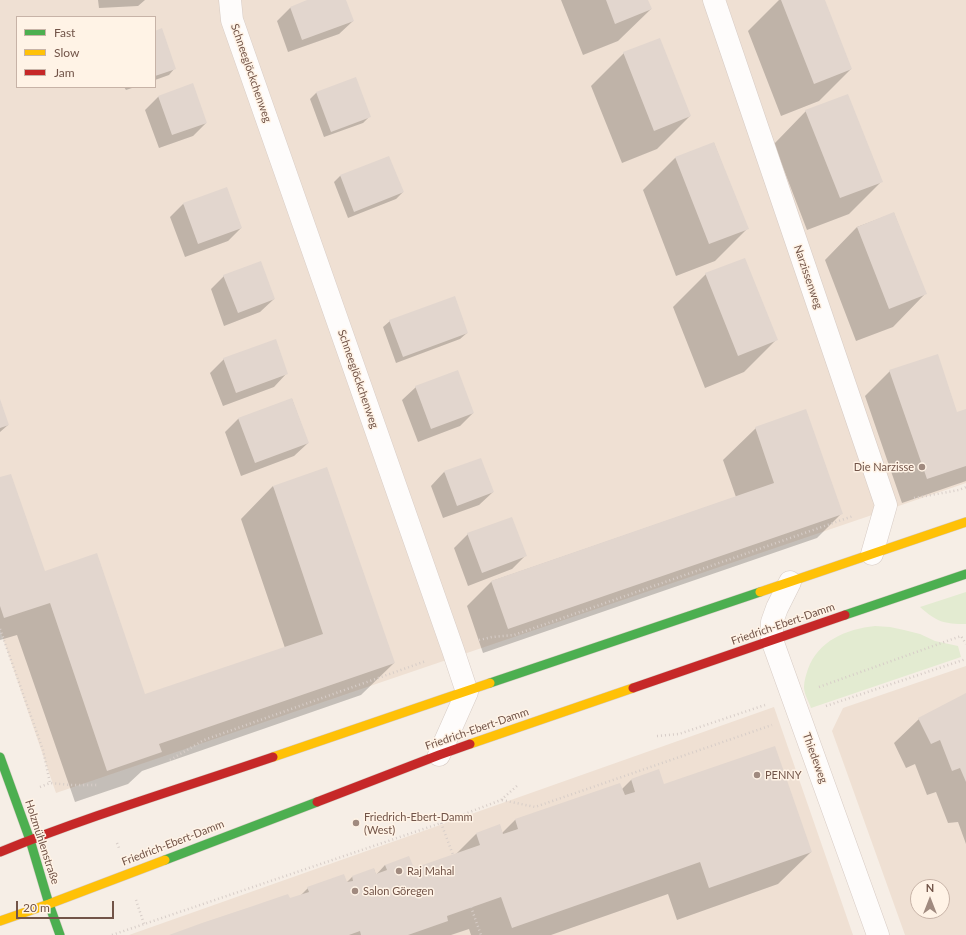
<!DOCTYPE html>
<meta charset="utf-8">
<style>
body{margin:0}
#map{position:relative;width:966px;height:935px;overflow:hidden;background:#f6eee6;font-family:Lato,sans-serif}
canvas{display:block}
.legend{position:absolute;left:16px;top:16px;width:140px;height:72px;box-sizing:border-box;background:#fff3e6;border:1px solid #c7b3a7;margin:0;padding:5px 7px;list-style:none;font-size:12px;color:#725448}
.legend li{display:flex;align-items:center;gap:8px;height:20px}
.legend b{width:20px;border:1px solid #c7b3a7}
.north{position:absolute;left:910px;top:879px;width:40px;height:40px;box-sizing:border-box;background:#fff3e6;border:1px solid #c7b3a7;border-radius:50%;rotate:0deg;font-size:11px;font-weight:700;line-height:16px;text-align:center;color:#725448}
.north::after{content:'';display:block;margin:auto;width:14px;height:18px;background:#a08a7f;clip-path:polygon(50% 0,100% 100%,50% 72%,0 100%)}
.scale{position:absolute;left:16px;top:901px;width:98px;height:18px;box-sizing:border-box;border:2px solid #725448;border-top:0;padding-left:5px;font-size:12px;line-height:14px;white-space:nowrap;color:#725448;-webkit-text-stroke:3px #fff3e6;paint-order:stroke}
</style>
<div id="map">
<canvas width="966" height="935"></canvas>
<ul class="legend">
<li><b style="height:5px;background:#4caf50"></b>Fast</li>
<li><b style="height:5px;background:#ffc107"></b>Slow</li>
<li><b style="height:5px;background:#c62828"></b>Jam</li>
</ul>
<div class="north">N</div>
<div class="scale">20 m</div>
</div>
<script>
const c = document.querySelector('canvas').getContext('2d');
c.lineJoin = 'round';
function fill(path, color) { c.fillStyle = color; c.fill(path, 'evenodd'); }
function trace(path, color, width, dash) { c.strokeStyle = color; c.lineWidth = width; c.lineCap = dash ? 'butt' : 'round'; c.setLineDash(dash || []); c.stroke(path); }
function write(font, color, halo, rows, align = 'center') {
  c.font = font + ' Lato,sans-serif'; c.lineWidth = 3; c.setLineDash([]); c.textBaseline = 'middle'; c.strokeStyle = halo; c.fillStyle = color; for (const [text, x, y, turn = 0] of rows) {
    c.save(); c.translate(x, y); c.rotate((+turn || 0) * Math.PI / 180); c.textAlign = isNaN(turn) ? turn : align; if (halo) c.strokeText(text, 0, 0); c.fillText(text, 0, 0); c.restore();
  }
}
const residential = new Path2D(`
 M0,0H966V483L56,793L0,630ZM17,17H155V87H17Z
 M966,666V935H905L832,731L843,708ZM918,887H942V911H918Z
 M774,707L853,935H129Z`);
const green = new Path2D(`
 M966,592V624C944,624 937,622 920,607Z
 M875,626L890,627L904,630L920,634L935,641L958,646L961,657L811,708C809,702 804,694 804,687C804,681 806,675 808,669C818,641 846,629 875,626Z`);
const shadow = new Path2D(`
 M98,0H145L138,6L99,8Z
 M310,0H345L353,21L339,34L288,52L277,21L290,8Z
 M561,0H647L651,9L618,41L583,55Z
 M779,0H824L851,69L819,101L781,116L748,31Z
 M155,32L175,68L169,75L155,80Z
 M624,53L690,116L657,149L622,163L591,86Z
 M355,79L369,117L363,123L324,137L310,99L316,93Z
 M192,85L206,123L193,136L159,148L145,110L158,97Z
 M124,87H135L126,90Z
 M806,111L882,181L849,214L807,230L774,144Z
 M714,143L747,229L715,261L676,276L643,190L675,158Z
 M340,176L403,192L396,199L348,218L334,182Z
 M183,204L241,228L228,241L185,257L170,217Z
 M894,213L925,294L893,327L856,341L825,260L857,227Z
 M706,274L776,340L744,372L705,388L673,307Z
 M224,276L274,299L260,312L224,326L211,289Z
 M390,321L467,333L460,339L396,363L383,327Z
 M224,359L287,373L274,387L223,406L210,373Z
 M890,371L957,413L966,410V481L902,503L865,396Z
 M416,387L473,413L460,426L418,442L402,400Z
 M292,399L308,443L294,456L241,476L225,432L238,419Z
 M0,402L8,425L0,432Z
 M756,428L841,514L817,538L483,653L467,606L492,581L736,497L723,460Z
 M444,472L493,492L479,505L443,518L431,486Z
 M0,479L44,572L145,695L285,648L241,519L273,486L394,663L361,695L142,771L128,784L75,802L17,635L0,640Z
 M468,534L525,556L512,569L468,586L454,548Z
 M966,694V844L958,822L948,823L936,792L927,795L915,764L906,768L894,743L919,719Z
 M631,780L664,785L811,852L778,884L677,920L668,894L551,935H471L469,929L451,935H171L300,896L308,888L346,883L352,877L374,869L376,875L385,865L413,870L455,855L476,834L500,826L502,833L515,820L622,789Z`);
const building = new Path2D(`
 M307,0H346L354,21L302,40L290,7Z
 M606,0H648L652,9L615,24Z
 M781,0H825L852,69L814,84Z
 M162,28L176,69L155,76V31Z
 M660,38L691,116L654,131L623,52Z
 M356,77L371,117L331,132L316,92Z
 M193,83L207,123L172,135L158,96Z
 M848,94L883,182L840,198L805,110Z
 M714,142L749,229L709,244L675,157Z
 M389,156L404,192L354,212L340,175Z
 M227,187L242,228L198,244L183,203Z
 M894,212L927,294L889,309L857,227Z
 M745,258L778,340L738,356L705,273Z
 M261,261L275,299L238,313L223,275Z
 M455,296L468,333L403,357L389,320Z
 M276,339L288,374L236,393L223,358Z
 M938,354L957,412L966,409V466L927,479L889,370Z
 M458,370L474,413L431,429L415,386Z
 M292,398L309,443L255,463L238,418Z
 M0,399L9,425L0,428Z
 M806,409L843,514L508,629L491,581L774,483L755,427Z
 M481,458L494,492L457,506L444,471Z
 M327,467L395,663L159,744L162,752L107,771L50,603L4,618L0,606V477L11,474L45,571L97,553L145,694L323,634L273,486Z
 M512,517L527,556L482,573L467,533Z
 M966,693V782L960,768L952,771L940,740L931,744L918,718Z
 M775,746L812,852L709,888L700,862L512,928L501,897L447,916L448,921L408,935H361L360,931L349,935H169L202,923L250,907L288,894L290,898L309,892L307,887L344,874L347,882L353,881L352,876L374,868L376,874L387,870L385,865L409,856L414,868L480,845L476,833L500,824L503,834L518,829L515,819L620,783L625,795L635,792L631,779L659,769L664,784Z`);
const path = new Path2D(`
 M914,498L959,490L966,487
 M0,629L43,750L50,783
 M479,640L492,637L514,635L853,516
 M819,687L961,636L966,644
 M826,706L966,659
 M657,736L679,734L765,705
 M170,760L204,740L426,661
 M40,787L50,783L71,785H98
 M502,800L535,807L772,725
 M441,823L453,855
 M117,843L119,848
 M136,900L144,924
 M471,907L481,935
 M112,935L441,823L501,800L518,785`);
const street = new Path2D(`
 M230,0L232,20L453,650L467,692L439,755
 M714,0L886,505L872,554
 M790,582L777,608L772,622V640L878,935`);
const fast = new Path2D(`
 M845,615L966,574
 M490,683L760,592
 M0,757L30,840L49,904L60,935
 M165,860L317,802`);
const slow = new Path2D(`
 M760,592L966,522
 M470,744L633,688
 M273,757L490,683
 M0,921L49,904L165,860`);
const jam = new Path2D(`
 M633,688L845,615
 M317,802L439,755L470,744
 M0,852C89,816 182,788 273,757`);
const markers = [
 [922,467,4,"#a08a7f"],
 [757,775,4,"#a08a7f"],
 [356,823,4,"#a08a7f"],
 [399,871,4,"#a08a7f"],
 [355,891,4,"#a08a7f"]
];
const streetNames = [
 ["Schneeglöckchenweg",251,73,71],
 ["Narzissenweg",808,277,71],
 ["Schneeglöckchenweg",358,379,71],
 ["Friedrich-Ebert-Damm",783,624,-19],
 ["Friedrich-Ebert-Damm",477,729,-19],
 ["Thiedeweg",815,758,70],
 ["Holzmühlenstraße",42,842,72],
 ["Friedrich-Ebert-Damm",173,843,-21]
];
const poiNames = [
 ["Die Narzisse",914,467,"right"],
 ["PENNY",765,775],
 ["Friedrich-Ebert-Damm",364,817],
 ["(West)",364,830],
 ["Raj Mahal",407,871],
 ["Salon Göregen",363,891]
];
fill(residential, '#efe0d3');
fill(green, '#e3ebd1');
fill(shadow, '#0003');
fill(building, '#e2d6ce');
trace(street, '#d7cbc4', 23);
trace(fast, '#d6cbc3', 10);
trace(slow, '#d6cbc3', 10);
trace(jam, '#d6cbc3', 10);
trace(path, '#d7cdc8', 2.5, [1, 3]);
trace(street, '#fefcfb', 22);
trace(fast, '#4caf50', 9);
trace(slow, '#ffc107', 9);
trace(jam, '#c62828', 9);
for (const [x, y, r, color] of markers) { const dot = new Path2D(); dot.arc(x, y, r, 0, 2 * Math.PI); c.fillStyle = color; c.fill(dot); trace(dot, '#fff3e6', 1.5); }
write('11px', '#725448', '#fff3e6', streetNames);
write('11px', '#725448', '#fff3e6', poiNames, 'left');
</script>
